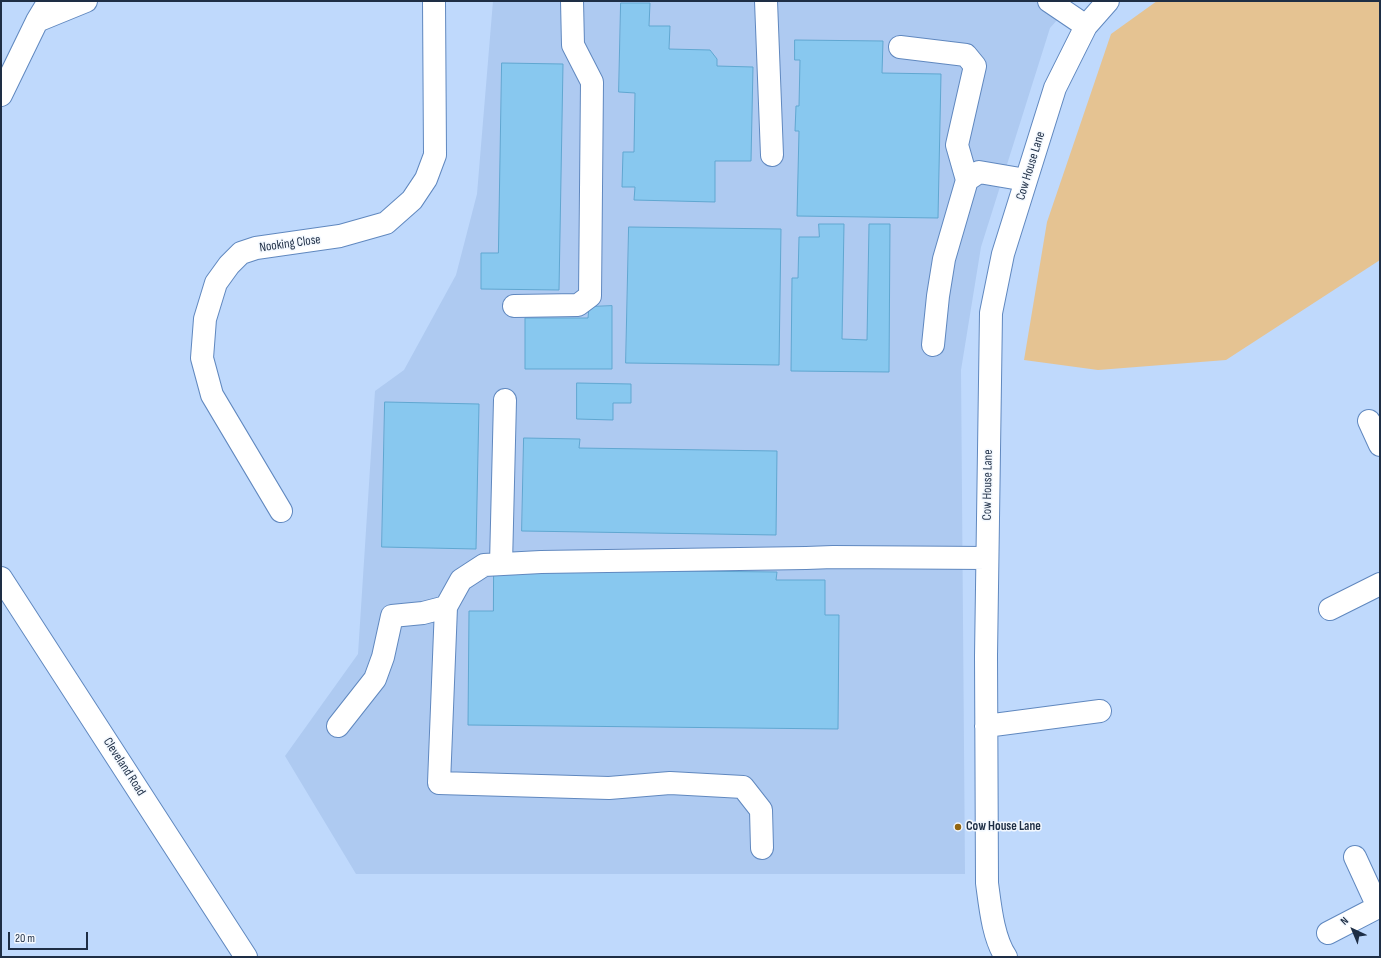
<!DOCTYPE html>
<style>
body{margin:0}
#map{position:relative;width:1381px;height:958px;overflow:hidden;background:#bfd9fc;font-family:"Sofia Sans Condensed",sans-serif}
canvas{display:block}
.frame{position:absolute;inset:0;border:2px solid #1e2e45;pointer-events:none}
.north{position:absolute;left:1333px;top:910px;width:40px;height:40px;-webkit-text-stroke:3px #f3f8fe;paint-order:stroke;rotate:316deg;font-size:11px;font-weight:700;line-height:16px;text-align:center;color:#1e2e45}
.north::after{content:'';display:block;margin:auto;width:14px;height:18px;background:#1e2e45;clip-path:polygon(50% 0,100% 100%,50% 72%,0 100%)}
.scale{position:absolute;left:8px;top:932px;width:80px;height:18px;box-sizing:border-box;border:2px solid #1e2e45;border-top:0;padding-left:5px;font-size:12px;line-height:14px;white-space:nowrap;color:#1e2e45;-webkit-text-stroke:3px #f3f8fe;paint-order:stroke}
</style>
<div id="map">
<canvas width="1381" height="958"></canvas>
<div class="frame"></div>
<div class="north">N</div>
<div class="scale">20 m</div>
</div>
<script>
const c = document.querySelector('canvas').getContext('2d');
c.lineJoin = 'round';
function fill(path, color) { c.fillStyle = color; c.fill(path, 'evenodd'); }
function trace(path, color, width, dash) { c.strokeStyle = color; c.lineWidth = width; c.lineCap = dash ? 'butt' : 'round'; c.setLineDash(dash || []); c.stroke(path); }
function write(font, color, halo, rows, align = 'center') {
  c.font = font + ' "Sofia Sans Condensed",sans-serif'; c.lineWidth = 3; c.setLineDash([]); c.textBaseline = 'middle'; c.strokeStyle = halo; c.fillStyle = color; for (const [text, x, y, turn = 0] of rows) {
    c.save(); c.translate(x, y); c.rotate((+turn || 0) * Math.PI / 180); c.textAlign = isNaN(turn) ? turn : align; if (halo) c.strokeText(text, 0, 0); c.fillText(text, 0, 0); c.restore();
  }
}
const built = new Path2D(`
 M493,1H1074L1050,28L981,247L961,370L965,874H356L285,756L358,654L375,391L404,370L456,275L477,194Z`);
const green = new Path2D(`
 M1157,1H1380V260L1226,360L1098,370L1024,360L1047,222L1111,34Z`);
const building = new Path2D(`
 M621,3H650L649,26H670L669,49L710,50L717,59V66L753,67L751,161H715V202L634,200L635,187H622L623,152H634L635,93L619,92Z
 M795,40L883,41L882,73L941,74L938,218L797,216L799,131H795L796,106H799L800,60H795Z
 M502,63L563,64L559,290L481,289V253H498Z
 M819,224H844L842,339L867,340L869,224H890L889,372L791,371L792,278H798L799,237H819Z
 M629,227L781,229L779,365L626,363Z
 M612,306V369H525V318H588L589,307Z
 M577,383L631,384V403H613V420L577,419Z
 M385,402L479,404L476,549L382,547Z
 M524,438L580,439L579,448L777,451L776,535L522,531Z
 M494,569L777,572L776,580H825V615H839L838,729L468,725L469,611H493Z`);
const minor = new Path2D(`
 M766,1L772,155
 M1049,1L1086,26
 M37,21L86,1
 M900,47L966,55L975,66L957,145L967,180
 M1,95L37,21L49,1
 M514,306L578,305L590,296L592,82L573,45L572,1
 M933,345L938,296L944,259L967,180L979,172L1026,180
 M1369,421L1380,445
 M281,511L212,395L202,358L205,319L216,283L229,265L241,253L256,248L340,236L386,223L412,200L426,179L435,155L434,1
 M501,564L505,400
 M1,578L246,957
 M1330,609L1380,584
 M338,726L375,679L383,657L392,616L423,613L446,607
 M986,726L1100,711
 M762,848L761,810L743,787L670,783L609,788L439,783L446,607L461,580L484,565L541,562L806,558L833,557L987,558
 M1355,857L1378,907
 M1328,933L1380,906
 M1006,957C993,938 990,905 987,883L986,656L991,313L1003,254L1055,88L1086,26L1108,1`);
const markers = [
 [958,827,4,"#936612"]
];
const streetNames = [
 ["Cow House Lane",1031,166,-73],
 ["Nooking Close",290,244,-8],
 ["Cow House Lane",988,485,-89],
 ["Cleveland Road",124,767,57]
];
const poiNames = [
 ["Cow House Lane",966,827]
];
fill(built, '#aecaf1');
fill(green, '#e5c392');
fill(building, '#88c8ef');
trace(building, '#60a7d1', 1);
trace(minor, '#6088bf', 24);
trace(minor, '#fff', 22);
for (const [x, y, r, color] of markers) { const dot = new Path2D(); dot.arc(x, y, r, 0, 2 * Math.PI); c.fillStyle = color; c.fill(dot); trace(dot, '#f3f8fe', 1.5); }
write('13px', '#1e2e45', '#f3f8fe', streetNames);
write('bold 13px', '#1e2e45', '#f3f8fe', poiNames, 'left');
</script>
